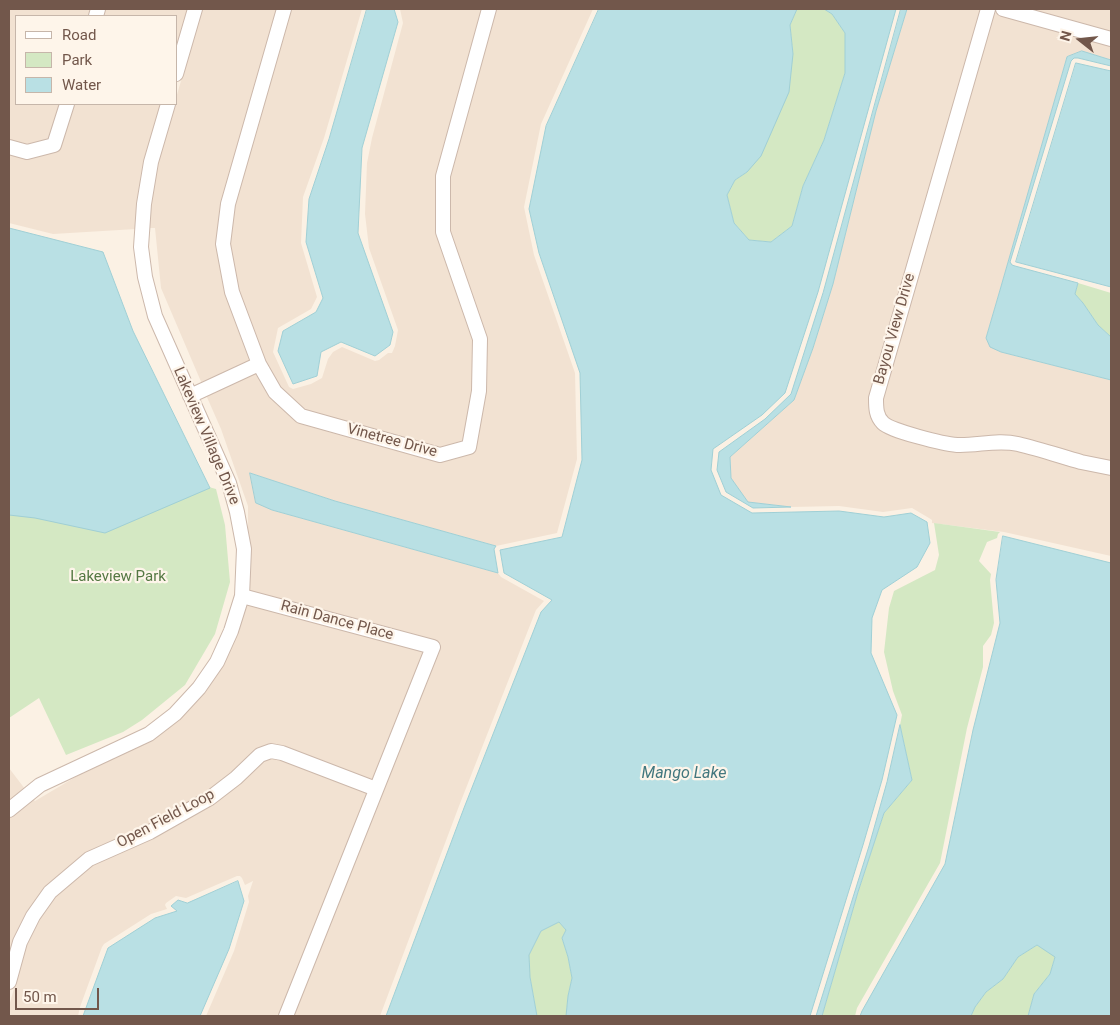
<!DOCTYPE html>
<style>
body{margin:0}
#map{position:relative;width:1120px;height:1025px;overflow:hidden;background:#fbf1e4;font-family:Roboto,sans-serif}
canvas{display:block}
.frame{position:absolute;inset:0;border:10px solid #72574b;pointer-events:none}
.legend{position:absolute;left:15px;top:15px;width:162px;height:90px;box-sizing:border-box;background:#fef5ea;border:1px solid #c6b6aa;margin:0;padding:6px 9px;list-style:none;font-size:15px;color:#72574b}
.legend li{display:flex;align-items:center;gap:10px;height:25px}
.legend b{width:25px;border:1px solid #c6b6aa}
.north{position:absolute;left:1055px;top:15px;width:50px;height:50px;-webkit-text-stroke:4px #fef5ea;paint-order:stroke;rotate:286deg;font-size:14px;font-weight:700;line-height:20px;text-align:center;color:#72574b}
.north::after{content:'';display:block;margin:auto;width:18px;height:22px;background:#72574b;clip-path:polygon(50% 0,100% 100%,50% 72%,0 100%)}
.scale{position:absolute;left:15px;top:988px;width:84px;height:22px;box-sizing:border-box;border:2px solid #72574b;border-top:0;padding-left:6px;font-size:15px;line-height:18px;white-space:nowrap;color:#72574b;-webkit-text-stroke:4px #fef5ea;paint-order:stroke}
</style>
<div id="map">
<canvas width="1120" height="1025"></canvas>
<div class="frame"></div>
<ul class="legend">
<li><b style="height:6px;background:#fff"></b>Road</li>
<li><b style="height:14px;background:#d4e8c3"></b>Park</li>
<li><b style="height:14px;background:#b9e0e4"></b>Water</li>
</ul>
<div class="north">N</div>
<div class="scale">50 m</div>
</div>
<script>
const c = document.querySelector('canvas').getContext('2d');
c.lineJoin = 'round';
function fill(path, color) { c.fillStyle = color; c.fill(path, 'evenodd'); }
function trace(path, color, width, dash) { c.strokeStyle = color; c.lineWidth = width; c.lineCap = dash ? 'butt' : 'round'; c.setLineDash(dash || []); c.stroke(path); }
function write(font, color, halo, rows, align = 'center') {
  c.font = font + ' Roboto,sans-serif'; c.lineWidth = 4.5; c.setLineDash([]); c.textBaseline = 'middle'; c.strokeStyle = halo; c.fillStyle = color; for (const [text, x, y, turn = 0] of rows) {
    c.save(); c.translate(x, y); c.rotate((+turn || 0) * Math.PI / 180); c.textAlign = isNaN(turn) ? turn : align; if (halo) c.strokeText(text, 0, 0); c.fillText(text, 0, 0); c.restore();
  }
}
const residential = new Path2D(`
 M9,9H91L89,16H16V104H61L49,140L27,146L9,141Z
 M105,9H188L176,51V16H102Z
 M202,9H277L222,202L251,361L202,384L161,288L155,228H149L151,205L158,164L175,104H176V98Z
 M290,9H362L324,138L303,197L301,243L317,297L311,309L278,328L273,352L289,387L293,389L311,384L322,378L328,359L333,352L342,347L375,361L379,360L388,353H392L395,346L398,330L369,248L365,214L367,163L372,138L403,23L400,9H482L437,176L473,339V390L464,442L439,449L304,411L280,389L265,362L239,291L230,244L235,205Z
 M495,9H593L541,124L524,207L534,255L575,373L577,459L557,533L496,546L335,501L250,473L272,510L498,573L501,577L544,601L536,610L459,806L380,1016H293L441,644L429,639L248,591V506L221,429L206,395L257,372L296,420L438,461L472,452L486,392L449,231L450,178Z
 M907,9H981L870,397L869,410L873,420L993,448L1016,449L1111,474V556L1004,532L932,523V520L929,518L912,508L883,512L839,506L791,507L748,502L731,478L730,457L794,400L813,348L833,284L876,111Z
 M1025,9H1111V33Z
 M993,12L1111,45V60L1082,51L1067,57L1000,290L986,338L1001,352L1111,380V462L947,437L895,424L889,421L882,410V400Z
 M74,104H161L136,229L53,234L9,223V153L60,147Z
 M246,603L424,651L372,782L284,748L231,773L206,794L146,827L86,854L9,959V818L33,799L35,801L84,772L204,692L223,665L237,634Z
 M272,757L280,759L368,792L279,1016H206L234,951L249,902L248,896L253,881L245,885L242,878L240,876H237L186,898L176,896L166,903L165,905L167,909L151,914L104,944L102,947L80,1007L78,1016H9V1006L27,944L38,919L55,896L93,864L263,760Z
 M9,768L25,789L9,802Z`);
const green = new Path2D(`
 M797,9H824L832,14L845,33V73L824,140L803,186L792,226L771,242L749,240L734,223L727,195L735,180L747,172L793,54L790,25Z
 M1078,283L1111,293V337L1098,325L1083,303L1075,294Z
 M9,432L216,489L225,525L230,582L215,634L185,685L142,720L123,732L66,755L39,698L9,718Z
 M934,523L1000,532L998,534L997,538L987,542L979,561L991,574L990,580L994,623L991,635L983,646V667L967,728L940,863L857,1008L855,1016H822L858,892L884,813L912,780L900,725L902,715L893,691L884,652L889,608L894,591L935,570L939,555Z
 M559,922L566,930L562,938L568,957L572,978L568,996L566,1016H537L530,977L529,955L541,931Z
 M1037,945L1055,956L1050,974L1034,994L1028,1016H971L975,1007L986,992L1003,979L1018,957Z`);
const water = new Path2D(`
 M367,9H394L398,22L362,148L358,233L393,332L390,345L375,356L341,342L321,352L317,376L293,384L278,351L283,331L316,312L323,298L306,242L309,199L329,139Z
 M599,9H797L790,25L793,54L789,92L761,156L747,172L735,180L727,195L734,223L749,240L771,242L792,226L803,186L824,140L845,73V33L832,14L824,9H896L818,292L785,393L762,415L713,449L711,470L721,495L752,513L839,511L884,517L911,513L927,522L930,543L917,567L882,590L872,618L871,653L897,715L882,780L863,845L810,1016H566L568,996L572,978L568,957L562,938L566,930L559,922L541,931L529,955L530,977L537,1016H386L464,808L541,612L552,600L504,573L500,550L562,537L582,460L580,373L539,253L529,209L546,126Z
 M901,9H907L876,111L833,284L813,348L794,400L730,457L731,478L748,502L791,507L753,508L726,492L717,470L719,452L765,419L791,394L823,293Z
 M1082,51L1111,60V66L1078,58H1074L1071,61L1010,262L1012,265L1015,266L1078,283L1075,294L1083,303L1098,325L1111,337V380L1001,352L990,347L986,338L1000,290L1067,57Z
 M1076,63L1111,71V287L1016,262Z
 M9,228L103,252L133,331L210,488L105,533L35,518L9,515Z
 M250,473L335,501L496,546L494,549L498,573L272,510L256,503Z
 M1003,536L1111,563V1016H1028L1034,994L1050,974L1055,957L1037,945L1018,957L1003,979L986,992L975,1007L971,1016H860L862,1011L945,864L973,730L1000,623L996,580Z
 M900,725L912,780L884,813L858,892L822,1016H816L869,846L887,782Z
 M238,881L244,901L229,949L200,1016H83L108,948L155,918L177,911L171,906L178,900L187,903Z`);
const minor = new Path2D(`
 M284,9L228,204L223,244L232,292L259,364L275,392L301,416L440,455L469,447L479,391L480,339L443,232V176L489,9
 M988,9L876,398C876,408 876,416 883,423C891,431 944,444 957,445C977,446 997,439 1018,444C1039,449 1060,456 1081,462C1091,464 1101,466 1111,468
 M1003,9L1111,39
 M96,16L98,9
 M176,74L195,9
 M9,147L27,152L54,145L67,104
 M190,396L259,364
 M242,596L433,647L286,1016
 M9,810L40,785L149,734L175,714L199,688L217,662L231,631L242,596L244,549L237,512L229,483L155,316L145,277L141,247L144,204L151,162L168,104
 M9,982L20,942L33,916L50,892L89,859L150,832L210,798L236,778L260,755L271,751L282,753L376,789`);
const streetNames = [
 ["Bayou View Drive",895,329,-74],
 ["Lakeview Village Drive",206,436,67],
 ["Vinetree Drive",392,441,15],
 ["Rain Dance Place",337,621,15],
 ["Open Field Loop",166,819,-28]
];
const parkNames = [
 ["Lakeview Park",118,577]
];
const waterNames = [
 ["Mango Lake",684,774]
];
fill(residential, '#f2e2d2');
fill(green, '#d4e8c3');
fill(water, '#b9e0e4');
trace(water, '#a0cfd5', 1);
trace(minor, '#ccb8ab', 16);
trace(minor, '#fff', 14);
write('15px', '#72574b', '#fef5ea', streetNames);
write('15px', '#557843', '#fef5ea', parkNames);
write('italic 16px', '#42777e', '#fef5ea', waterNames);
</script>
